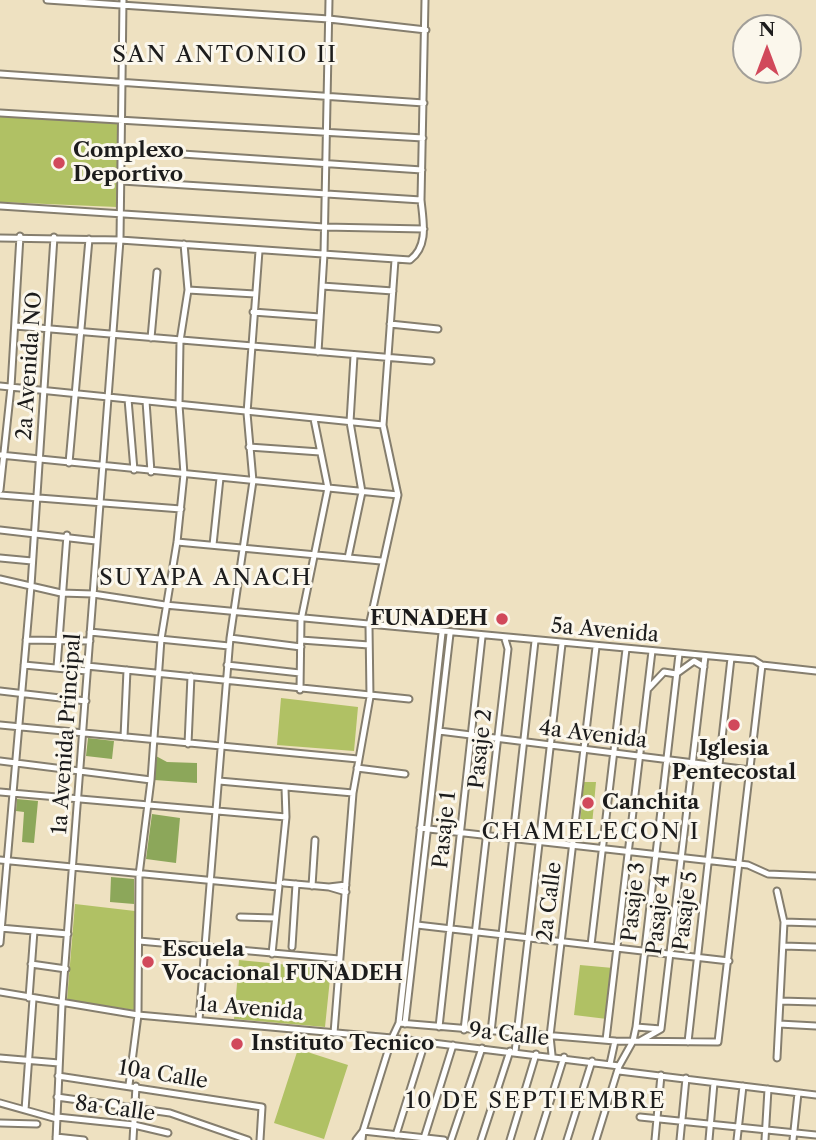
<!DOCTYPE html>
<style>
body{margin:0}
#map{position:relative;width:816px;height:1140px;overflow:hidden;background:#eee1c1;font-family:"Libre Caslon Text",serif}
canvas{display:block}
.north{position:absolute;left:732px;top:14px;width:70px;height:70px;box-sizing:border-box;background:#fbf7ec;border:2px solid #a29f99;border-radius:50%;rotate:0deg;font-size:19px;font-weight:700;line-height:28px;text-align:center;color:#1c1c1c}
.north::after{content:'';display:block;margin:auto;width:24px;height:32px;background:#d1495b;clip-path:polygon(50% 0,100% 100%,50% 72%,0 100%)}
</style>
<div id="map">
<canvas width="816" height="1140"></canvas>
<div class="north">N</div>
</div>
<script>
const c = document.querySelector('canvas').getContext('2d');
c.lineJoin = 'round';
function fill(path, color) { c.fillStyle = color; c.fill(path, 'evenodd'); }
function trace(path, color, width, dash) { c.strokeStyle = color; c.lineWidth = width; c.lineCap = dash ? 'butt' : 'round'; c.setLineDash(dash || []); c.stroke(path); }
function write(font, color, halo, rows, align = 'center') {
  c.font = font + ' "Libre Caslon Text",serif'; c.lineWidth = 6; c.setLineDash([]); c.textBaseline = 'middle'; c.strokeStyle = halo; c.fillStyle = color; for (const [text, x, y, turn = 0] of rows) {
    c.save(); c.translate(x, y); c.rotate((+turn || 0) * Math.PI / 180); c.textAlign = isNaN(turn) ? turn : align; if (halo) c.strokeText(text, 0, 0); c.fillText(text, 0, 0); c.restore();
  }
}
const green = new Path2D(`
 M0,114L117,122V207L0,202Z
 M281,698L358,707L354,751L277,745Z
 M584,782H596L592,825L580,824Z
 M75,904L135,911L134,1010L67,1000Z
 M239,960L331,969L325,1027L234,1019Z
 M580,965L613,968L607,1019L574,1015Z
 M298,1049L348,1065L324,1139L274,1123Z`);
const forest = new Path2D(`
 M88,738L114,741L112,759L86,756Z
 M156,756L167,762L197,763V783L154,780Z
 M17,799L38,801L34,843L22,842L24,812L16,811Z
 M152,814L180,818L176,863L146,859Z
 M111,877L134,879V904L110,902Z`);
const street = new Path2D(`
 M47,0L329,19L426,30
 M0,74L424,103
 M0,113L423,138
 M122,150L422,170
 M122,181L421,200
 M0,206L324,227L424,229
 M0,238L120,240L410,260C429,246 423,221 421,200L425,0
 M322,286L393,291
 M188,290L255,294
 M253,312L320,317
 M390,324L438,329
 M15,326L431,361
 M151,338L157,272
 M318,352L324,254L329,0
 M0,386L383,425
 M128,399L134,470
 M146,401L151,472
 M249,447L320,452
 M0,455L398,495
 M69,463L89,239
 M0,490L11,387L20,236
 M0,495L181,509
 M0,530L96,541
 M177,542L381,561
 M213,545L220,478
 M0,558L32,561
 M348,558L362,492L350,422L354,356
 M0,579L61,593L93,594L165,605L754,660L762,665L816,671
 M90,632L229,646
 M442,633L399,1023L392,1038L619,1066L596,1140
 M230,638L301,647
 M26,640L90,641
 M301,640L369,645
 M24,665L87,671
 M227,665L300,673
 M87,666L409,699
 M57,667L67,535
 M648,689L664,672L676,674L694,661L704,667
 M300,690L301,620L328,488L314,419
 M0,691L86,701
 M0,725L358,759
 M439,731L750,770
 M124,737L127,670
 M188,744L191,676
 M0,761L151,780
 M357,768L405,774
 M219,781L353,793
 M0,792L286,817
 M420,828L748,865L768,874L816,876
 M0,860L278,887
 M284,883L329,887L346,885
 M312,886L315,840
 M329,887L346,892
 M240,917L275,918
 M784,922L816,923
 M417,925L729,961
 M0,928L68,934
 M139,941L339,959
 M0,943L31,586L54,237
 M591,945L626,649
 M783,946L816,947
 M292,947L296,884
 M272,954L286,817L285,788
 M31,964L66,969
 M0,992L138,1015L392,1038L363,1131L356,1140
 M29,998L34,931
 M780,1001L816,1002
 M199,1020L230,638L253,481L247,413L259,251
 M399,1023L615,1041L718,1042L762,665
 M405,1024L450,634
 M779,1024L816,1026
 M439,1027L482,637
 M636,1027L661,1029
 M464,1030L508,649L505,639
 M491,1032L535,641
 M334,1033L353,793L370,697L369,626L398,495L383,425L395,260
 M606,1040L652,651
 M640,1041L661,1029L705,656
 M688,1042L731,658
 M515,1052L562,644
 M552,1055L550,1036L596,647
 M0,1058L59,1063
 M777,1058L784,922L777,891
 M610,1064L615,1041
 M619,1066L633,1041L636,1027L679,654
 M619,1071L816,1095
 M58,1076L262,1107L260,1140
 M129,1085L138,1015L139,875L151,780L161,639L177,542L184,474L179,405L180,341L188,290L184,244
 M57,1097L170,1113L248,1140
 M0,1103L57,1119
 M25,1110L33,999
 M57,1117L134,1125L168,1133
 M640,1117L816,1135
 M0,1123L37,1124
 M396,1135L425,1042
 M56,1137L84,1140
 M424,1138L453,1045
 M56,1140L62,1004L120,240L123,0
 M133,1140L136,1086
 M362,1140L363,1131L444,1140
 M451,1140L482,1048
 M481,1140L510,1051
 M510,1140L536,1054
 M538,1140L564,1057
 M567,1140L592,1061
 M655,1140L661,1075
 M680,1140L686,1078
 M709,1140L714,1083
 M737,1140L743,1086
 M765,1140L768,1089
 M793,1140L798,1093`);
const markers = [
 [59,163,7,"#d1495b"],
 [502,619,7,"#d1495b"],
 [734,725,7,"#d1495b"],
 [588,803,7,"#d1495b"],
 [148,962,7,"#d1495b"],
 [237,1044,7,"#d1495b"]
];
const poiNames = [
 ["Complexo",73,151],
 ["Deportivo",73,175],
 ["FUNADEH",488,619,"right"],
 ["Iglesia",734,749,"center"],
 ["Pentecostal",734,773,"center"],
 ["Canchita",602,803],
 ["Escuela",162,950],
 ["Vocacional FUNADEH",162,974],
 ["Instituto Tecnico",251,1044]
];
const streetNames = [
 ["2a Avenida NO",30,366,-86],
 ["5a Avenida",605,631,5],
 ["1a Avenida Principal",67,734,-86],
 ["4a Avenida",593,735,7],
 ["Pasaje 2",481,749,-84],
 ["Pasaje 1",445,830,-84],
 ["2a Calle",550,902,-83],
 ["Pasaje 3",634,902,-84],
 ["Pasaje 5",686,911,-83],
 ["Pasaje 4",659,915,-84],
 ["1a Avenida",251,1009,5],
 ["9a Calle",509,1035,6],
 ["10a Calle",163,1075,9],
 ["8a Calle",115,1109,8]
];
const neighbourhoodNames = [
 ["SAN ANTONIO II",225,55],
 ["SUYAPA ANACH",206,578],
 ["CHAMELECON I",591,832],
 ["10 DE SEPTIEMBRE",536,1101]
];
fill(green, '#b0c164');
fill(forest, '#8ca75a');
trace(street, '#857e6e', 9);
trace(street, '#fff', 5);
for (const [x, y, r, color] of markers) { const dot = new Path2D(); dot.arc(x, y, r, 0, 2 * Math.PI); c.fillStyle = color; c.fill(dot); trace(dot, '#fbf7ec', 2.5); }
write('bold 21px', '#1c1c1c', '#fbf7ec', poiNames, 'left');
write('21px', '#1c1c1c', '#fbf7ec', streetNames);
c.letterSpacing = '2px';
write('23px', '#1c1c1c', '#fbf7ec', neighbourhoodNames);
c.letterSpacing = '0px';
</script>
